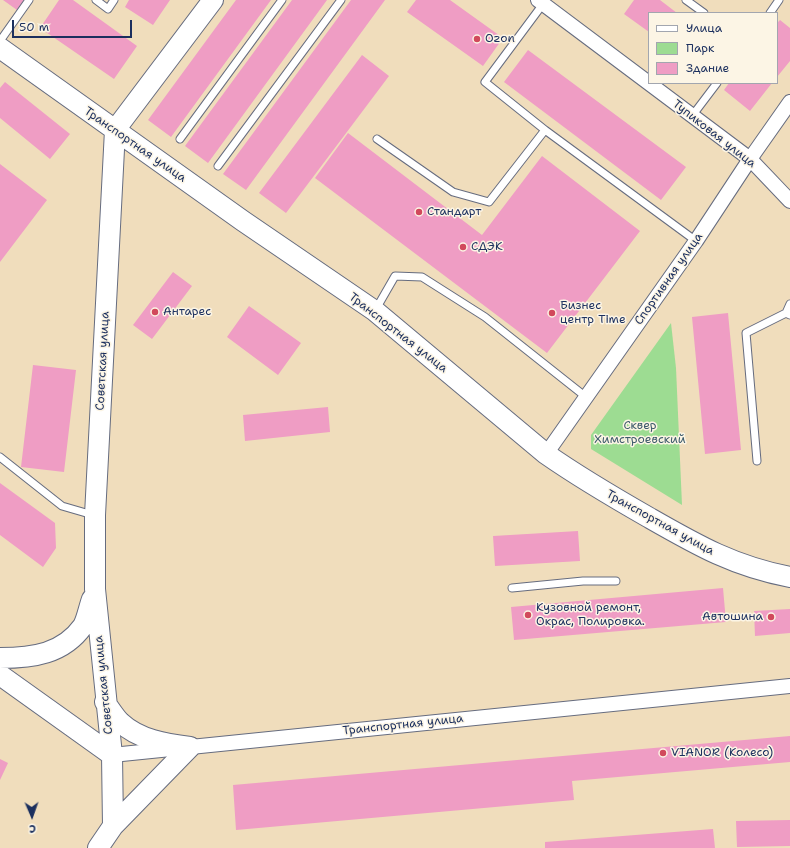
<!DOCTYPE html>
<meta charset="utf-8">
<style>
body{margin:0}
#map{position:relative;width:790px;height:848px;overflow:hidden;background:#f0ddbc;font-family:"Shantell Sans",sans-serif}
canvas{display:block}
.legend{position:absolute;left:648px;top:12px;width:130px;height:72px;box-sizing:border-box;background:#fcf5e5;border:1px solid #a2a6af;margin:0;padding:5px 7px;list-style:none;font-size:12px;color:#1b2f5e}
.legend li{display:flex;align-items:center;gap:8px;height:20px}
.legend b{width:20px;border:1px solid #a2a6af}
.north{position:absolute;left:12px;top:796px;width:40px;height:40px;-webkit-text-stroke:3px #fcf5e5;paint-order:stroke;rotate:178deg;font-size:11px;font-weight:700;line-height:16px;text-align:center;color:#1b2f5e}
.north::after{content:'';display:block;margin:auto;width:14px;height:18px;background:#1b2f5e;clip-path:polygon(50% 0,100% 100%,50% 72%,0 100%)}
.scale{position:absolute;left:12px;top:20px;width:120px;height:18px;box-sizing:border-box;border:2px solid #1b2f5e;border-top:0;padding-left:5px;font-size:12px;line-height:14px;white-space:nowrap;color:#1b2f5e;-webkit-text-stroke:3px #fcf5e5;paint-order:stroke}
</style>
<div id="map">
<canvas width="790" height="848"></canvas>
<ul class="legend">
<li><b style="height:5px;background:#fff"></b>Улица</li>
<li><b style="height:11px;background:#9ddc92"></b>Парк</li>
<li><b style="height:11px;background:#ef9dc4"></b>Здание</li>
</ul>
<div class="north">С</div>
<div class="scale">50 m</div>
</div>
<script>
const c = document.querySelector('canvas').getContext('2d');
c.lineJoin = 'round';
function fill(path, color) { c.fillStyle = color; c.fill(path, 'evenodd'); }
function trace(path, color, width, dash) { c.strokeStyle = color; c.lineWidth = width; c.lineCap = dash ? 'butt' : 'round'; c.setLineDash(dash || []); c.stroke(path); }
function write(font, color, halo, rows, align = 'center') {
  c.font = font + ' "Shantell Sans",sans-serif'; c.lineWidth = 3; c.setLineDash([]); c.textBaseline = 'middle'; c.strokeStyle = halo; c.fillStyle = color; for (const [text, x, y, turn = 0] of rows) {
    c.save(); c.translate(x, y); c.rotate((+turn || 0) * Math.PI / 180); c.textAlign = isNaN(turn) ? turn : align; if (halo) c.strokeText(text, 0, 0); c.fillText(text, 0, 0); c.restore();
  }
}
const green = new Path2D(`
 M671,323L676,368L682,505L591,449V435Z`);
const building = new Path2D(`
 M3,0H24L17,10Z
 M59,0H73L137,46L114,79L40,28Z
 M129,0H170L153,25L125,7Z
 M236,0H271L171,137L148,120Z
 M292,0H327L208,163L185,146Z
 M351,0H385L246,190L223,174Z
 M416,0H450L503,38L483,66L407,12Z
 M634,0H660L677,13H649V32L624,14Z
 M780,20L790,28V61L777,77V23Z
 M528,50L686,167L661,200L504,82Z
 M362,55L389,76L286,213L259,193Z
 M5,82L70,134L50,159L0,118V88Z
 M729,83H772L750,111L724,90Z
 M348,133L482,235L542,156L640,231L547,353L315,178Z
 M0,164L47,200L0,262Z
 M173,272L192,286L152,339L133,325Z
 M249,306L301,343L278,375L227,337Z
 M728,313L741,450L705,454L692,317Z
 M33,365L76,370L64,472L21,467Z
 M328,407L330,432L245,441L243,415Z
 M0,483L55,523L56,548L43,567L0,535Z
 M578,531L580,561L495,566L493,536Z
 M723,588L726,622L514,640L511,607Z
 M790,609V633L755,636L754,611Z
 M790,736V762L572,781L574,800L236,830L233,785Z
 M0,759L8,763L0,780Z
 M790,820V846L737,847L736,821Z
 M713,829L715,848H545V842Z`);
const lane = new Path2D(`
 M96,0L108,9L114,0
 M686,0L704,13
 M543,4L485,82L545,130
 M770,13L779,0
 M0,41L29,0
 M692,116L717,83
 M180,139L282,0
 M377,139L453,192L489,202L545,130L696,241
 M218,166L341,0
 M376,309L395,276L422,277L485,317L586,397
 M790,315L786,313L790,304
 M0,457L62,506L93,515
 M757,461L746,333L786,313
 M512,588L583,581H616`);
const street = new Path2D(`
 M538,0L750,159L790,201
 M546,454L696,241L750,159L790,102
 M112,755L790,686`);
const secondary = new Path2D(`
 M0,48L243,221L375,311L546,454C579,477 613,497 648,517C697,545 733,566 790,577
 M0,658C33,658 63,654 83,626C87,619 89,607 92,599
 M0,675L112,755
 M105,702C110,709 115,717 120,722C139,740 166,744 190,747
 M113,826L112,755L95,589V515L115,130L213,0
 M98,848L113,826L190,747`);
const markers = [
 [477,39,4,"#d1495b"],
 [419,212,4,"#d1495b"],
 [463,247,4,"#d1495b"],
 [155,312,4,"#d1495b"],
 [552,313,4,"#d1495b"],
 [528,615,4,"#d1495b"],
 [771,617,4,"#d1495b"],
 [663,753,4,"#d1495b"]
];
const poiNames = [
 ["Ozon",485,39],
 ["Стандарт",427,212],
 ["СДЭК",471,247],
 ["Бизнес",560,306],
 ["центр Time",560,320],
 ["Антарес",163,312],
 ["Кузовной ремонт,",536,608],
 ["Окрас, Полировка.",536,622],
 ["Автошина",763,617,"right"],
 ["VIANOR (Колесо)",671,753]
];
const streetNames = [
 ["Тупиковая улица",714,134,38],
 ["Транспортная улица",135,145,35],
 ["Спортивная улица",669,279,-55],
 ["Транспортная улица",398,333,38],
 ["Советская улица",103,361,-87],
 ["Транспортная улица",660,523,29],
 ["Советская улица",104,685,-96],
 ["Транспортная улица",403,725,-6]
];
const parkNames = [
 ["Сквер",640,426],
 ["Химстроевский",640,440]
];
fill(green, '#9ddc92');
fill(building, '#ef9dc4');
trace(lane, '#666c7f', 9);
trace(street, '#666c7f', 16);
trace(secondary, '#666c7f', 22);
trace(lane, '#fff', 7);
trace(street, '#fff', 14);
trace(secondary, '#fff', 20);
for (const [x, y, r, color] of markers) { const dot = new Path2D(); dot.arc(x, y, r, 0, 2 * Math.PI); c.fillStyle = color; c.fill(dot); trace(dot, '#fcf5e5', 1.5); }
write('12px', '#1b2f5e', '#fcf5e5', poiNames, 'left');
write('12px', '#1b2f5e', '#fcf5e5', streetNames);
write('12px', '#3c5a6b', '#fcf5e5', parkNames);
</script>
